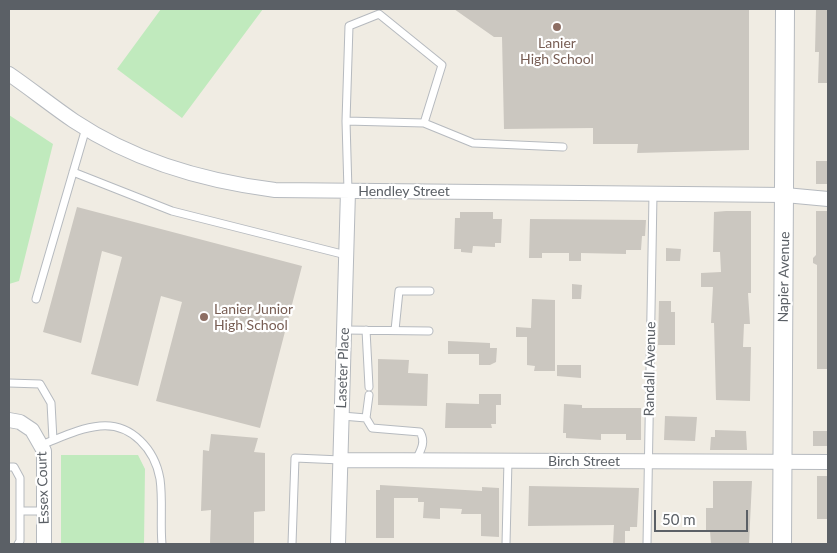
<!DOCTYPE html>
<style>
body{margin:0}
#map{position:relative;width:837px;height:553px;overflow:hidden;background:#f0ece3;font-family:Lato,sans-serif}
canvas{display:block}
.frame{position:absolute;inset:0;border:10px solid #5b6066;pointer-events:none}
.scale{position:absolute;left:654px;top:510px;width:94px;height:22px;box-sizing:border-box;border:2px solid #5b6066;border-top:0;padding-left:6px;font-size:15px;line-height:18px;white-space:nowrap;color:#5b6066;-webkit-text-stroke:4px #fff;paint-order:stroke}
</style>
<div id="map">
<canvas width="837" height="553"></canvas>
<div class="frame"></div>
<div class="scale">50 m</div>
</div>
<script>
const c = document.querySelector('canvas').getContext('2d');
c.lineJoin = 'round';
function fill(path, color) { c.fillStyle = color; c.fill(path, 'evenodd'); }
function trace(path, color, width, dash) { c.strokeStyle = color; c.lineWidth = width; c.lineCap = dash ? 'butt' : 'round'; c.setLineDash(dash || []); c.stroke(path); }
function write(font, color, halo, rows, align = 'center') {
  c.font = font + ' Lato,sans-serif'; c.lineWidth = 4.5; c.setLineDash([]); c.textBaseline = 'middle'; c.strokeStyle = halo; c.fillStyle = color; for (const [text, x, y, turn = 0] of rows) {
    c.save(); c.translate(x, y); c.rotate((+turn || 0) * Math.PI / 180); c.textAlign = isNaN(turn) ? turn : align; if (halo) c.strokeText(text, 0, 0); c.fillText(text, 0, 0); c.restore();
  }
}
const green = new Path2D(`
 M161,9H263L182,118L117,69Z
 M9,115L53,144L19,281L9,284Z
 M61,455H138L145,469L144,544H61Z`);
const building = new Path2D(`
 M454,9H749V150L637,153L638,144H593V128L504,129L502,37H494Z
 M816,9H828V83H818L819,52H815Z
 M816,161H828V184H816Z
 M77,207L302,266L260,428L156,401L182,302L161,296L138,386L91,374L122,257L102,251L81,343L43,332Z
 M726,211H751V293H748L750,324H744L743,347H751L750,401L716,400L714,323H711L713,287H701V273L721,272L720,252H713L714,212Z
 M816,211H828V369H817V265L813,263V258L816,255Z
 M460,212H493V219H502L501,243H495V247L473,246L472,253L461,252V249H454L455,218H460Z
 M530,219L646,220L645,236H642L641,250H626V254L581,253V261H569V253H542V258H529Z
 M666,248L681,249L680,261H666Z
 M572,284L582,285L581,299H572Z
 M532,299L555,300V371H534L535,366L527,365V337H516V327L531,328Z
 M659,301H671V312H675V345H658Z
 M448,341L490,343V348H497L496,362L490,365H479V354H448Z
 M378,359L409,360L408,373L428,374L427,406L378,405Z
 M557,365H581V378L557,376Z
 M479,394H501V405H496V424H491L492,428H445L446,403L479,404Z
 M564,404L582,405V408H641V440H626V434H601V440L566,438V433H563Z
 M665,416L697,417L695,441L664,440Z
 M715,430L746,431L747,450H710L711,437H715Z
 M813,431H828V446H813Z
 M211,434L258,438L254,452L265,453V511L254,512V544H210L211,510L201,511L203,450L209,451Z
 M817,476H828V519H817Z
 M713,481H752L749,544H711L710,531H706V508H713Z
 M380,485L482,491V487L499,488V537L481,536V514H461L462,509L440,508V519L423,518L424,502H418V498H394V538H376V490H380Z
 M529,486L639,488L637,527H630V531H625V544H613L614,525L528,526Z`);
const service = new Path2D(`
 M346,121L424,123
 M73,172L172,211L346,255
 M348,191L346,121L349,26L379,14L442,65L424,123L473,143L563,147
 M36,299L86,128
 M344,330L429,331
 M366,330L369,387
 M395,330L399,291H430
 M9,383L40,384L51,403L53,440
 M369,395L366,418L372,428L420,432C426,442 421,450 416,460
 M342,416L366,418
 M41,445C60,438 79,428 100,426C132,423 155,450 160,479C163,500 160,523 162,544
 M9,467H14L20,478V541L18,544
 M20,511H44
 M292,544L295,458L341,460
 M506,544L508,460
 M647,544L653,194`);
const minor = new Path2D(`
 M9,74C31,89 52,106 74,121C134,161 204,181 275,190L785,195L828,199
 M9,420L20,422L32,430L44,451V544
 M341,460L828,462
 M338,544L348,191`);
const tertiary = new Path2D(`
 M782,544L785,9`);
const markers = [
 [557,27,5,"#8d6e63"],
 [204,317,5,"#8d6e63"]
];
const educationNames = [
 ["Lanier",557,43],
 ["High School",557,59],
 ["Lanier Junior",214,309,"left"],
 ["High School",214,325,"left"]
];
const streetNames = [
 ["Hendley Street",404,191],
 ["Napier Avenue",784,277,-89],
 ["Laseter Place",343,368,-88],
 ["Randall Avenue",650,369,-89],
 ["Birch Street",584,461],
 ["Essex Court",43,488,-92]
];
fill(green, '#c0eabd');
fill(building, '#cbc7c0');
trace(service, '#b6babf', 9);
trace(minor, '#b6babf', 16);
trace(tertiary, '#b6babf', 20);
trace(service, '#fff', 7);
trace(minor, '#fff', 14);
trace(tertiary, '#fff', 18);
for (const [x, y, r, color] of markers) { const dot = new Path2D(); dot.arc(x, y, r, 0, 2 * Math.PI); c.fillStyle = color; c.fill(dot); trace(dot, '#fff', 2); }
write('14px', '#785e54', '#fff', educationNames);
write('14px', '#5b6066', '#fff', streetNames);
</script>
